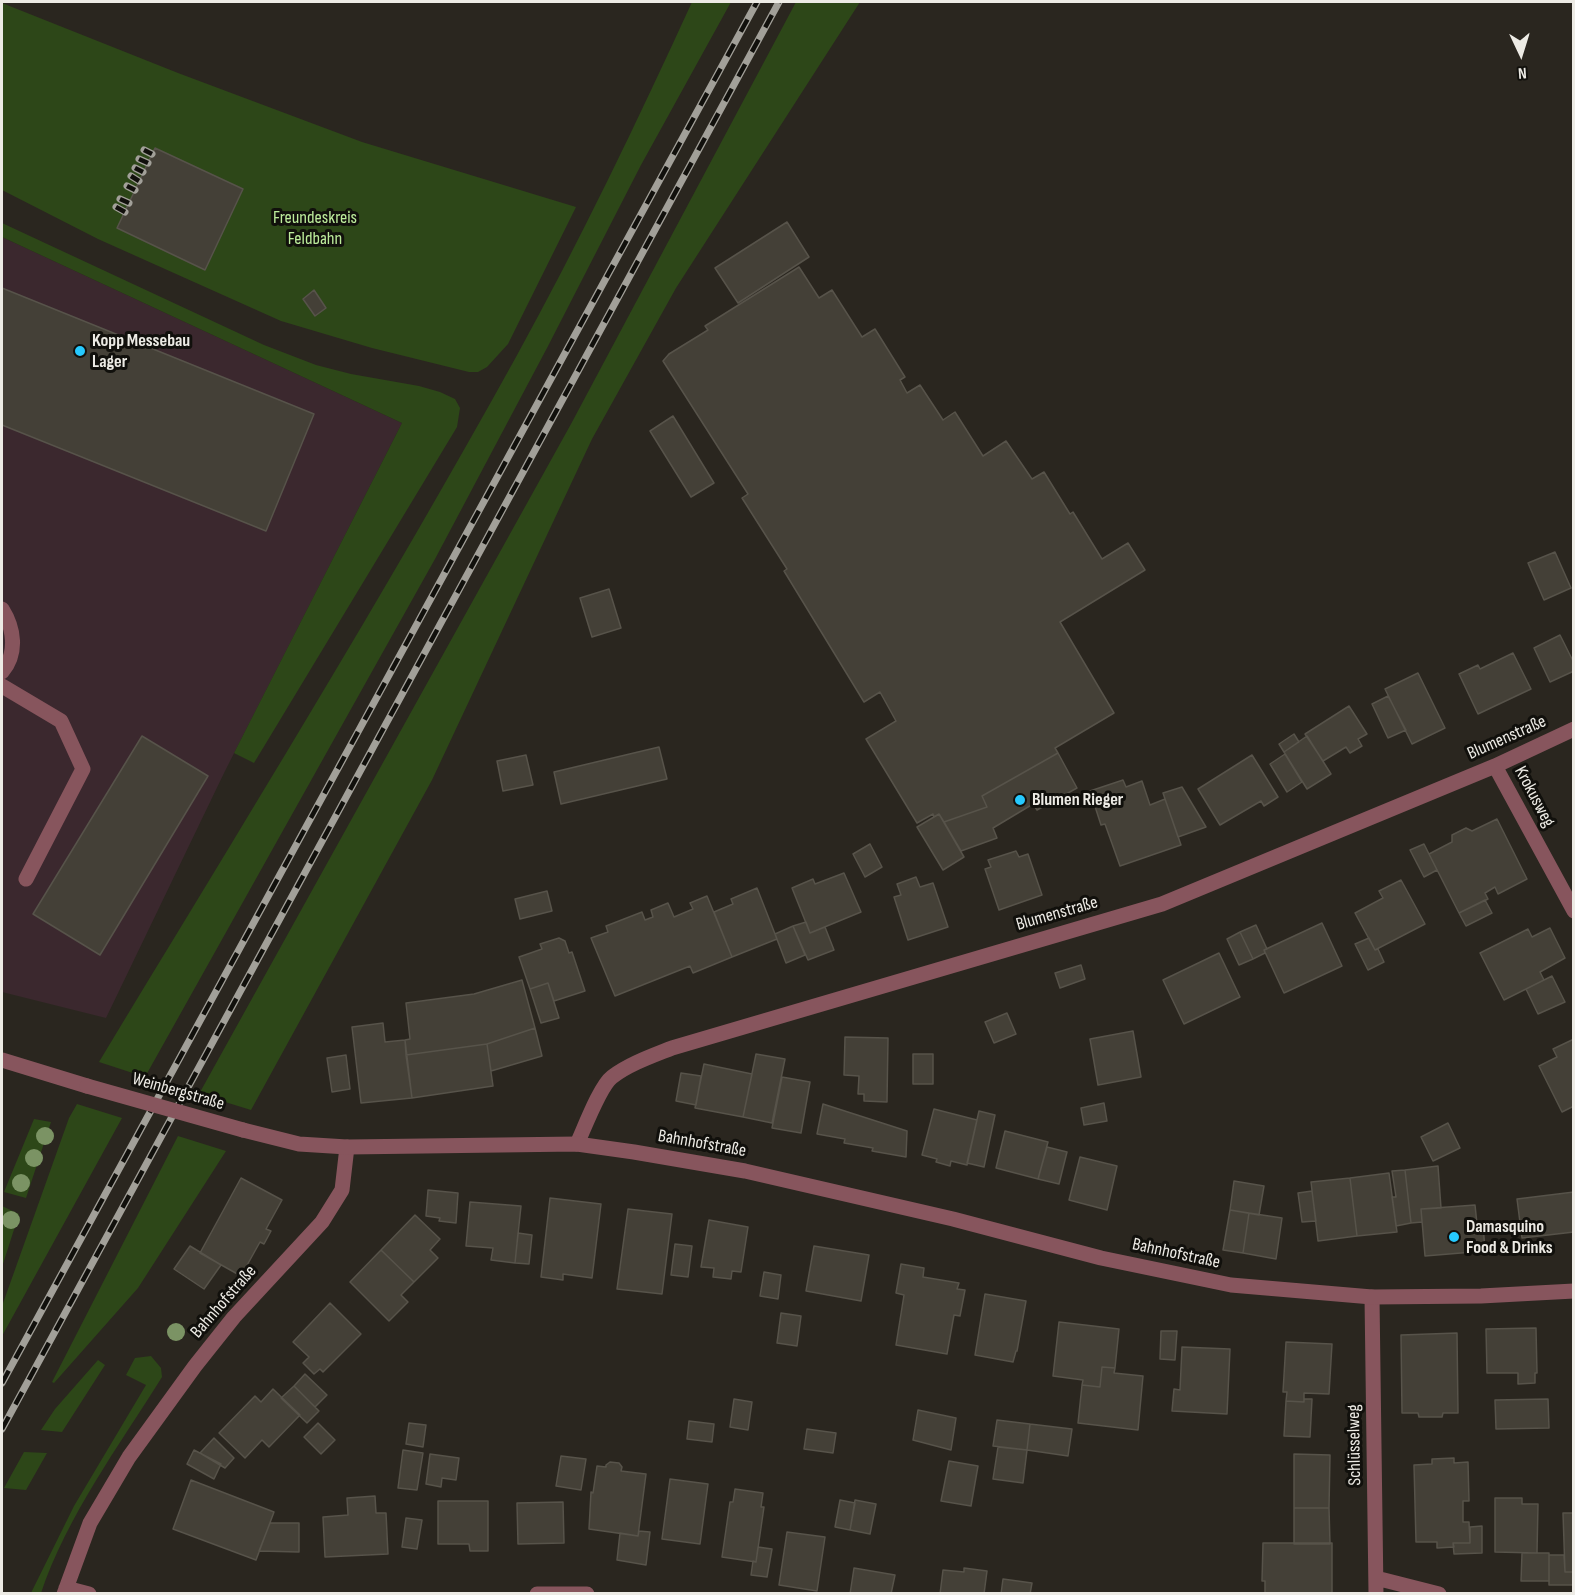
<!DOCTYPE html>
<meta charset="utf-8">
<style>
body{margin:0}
#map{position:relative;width:1575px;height:1595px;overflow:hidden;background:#2a261f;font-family:"Sofia Sans Condensed",sans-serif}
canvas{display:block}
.frame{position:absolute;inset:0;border:3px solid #edebe5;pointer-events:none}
.north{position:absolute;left:1491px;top:24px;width:60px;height:60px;-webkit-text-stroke:4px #11100c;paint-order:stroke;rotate:176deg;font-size:16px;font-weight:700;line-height:24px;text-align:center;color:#edebe5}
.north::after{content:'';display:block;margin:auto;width:21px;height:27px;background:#edebe5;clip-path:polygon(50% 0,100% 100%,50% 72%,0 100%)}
</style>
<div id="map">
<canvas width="1575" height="1595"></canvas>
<div class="frame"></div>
<div class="north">N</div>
</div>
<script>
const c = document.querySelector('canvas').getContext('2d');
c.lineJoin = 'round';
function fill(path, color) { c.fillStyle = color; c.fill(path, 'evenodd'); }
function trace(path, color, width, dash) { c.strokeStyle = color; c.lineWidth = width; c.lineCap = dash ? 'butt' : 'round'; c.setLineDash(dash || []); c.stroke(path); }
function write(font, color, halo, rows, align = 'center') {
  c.font = font + ' "Sofia Sans Condensed",sans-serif'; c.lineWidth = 6; c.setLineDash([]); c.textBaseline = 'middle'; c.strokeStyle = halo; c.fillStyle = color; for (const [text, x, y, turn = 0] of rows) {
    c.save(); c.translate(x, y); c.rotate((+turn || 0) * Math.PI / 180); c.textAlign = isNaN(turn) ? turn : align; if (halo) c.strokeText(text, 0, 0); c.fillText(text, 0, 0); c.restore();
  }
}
const commercial = new Path2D(`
 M2,237L402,423L225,771L106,1018L2,992Z`);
const green = new Path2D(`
 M692,2H731L641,165L547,348L435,559L145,1077L99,1062C240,829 384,596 516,357C580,241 637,122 692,2Z
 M796,2H860L676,288L592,439L432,780L251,1110L199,1094L571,424Z
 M2,3L178,73L362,142L576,207L508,344L487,367L478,372H469L372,348L281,321L98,239L2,190Z
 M2,223L264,345L316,365L351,374L419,386L440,392L455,399L460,408L457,427L254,763L234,753L402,423L2,237Z
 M77,1104L122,1118L2,1336V1306L69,1118Z
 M34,1119L51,1122L26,1198L4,1192Z
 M178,1136L226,1151L138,1288L54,1383L52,1382Z
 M2,1206L19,1214L2,1267Z
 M151,1356L161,1368L162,1377C119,1446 67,1516 41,1593H31L74,1506L146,1385L126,1375L135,1358Z
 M98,1360L105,1365L62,1432L41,1430L55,1409Z
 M24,1452L47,1453L26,1490L4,1488Z`);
const building = new Path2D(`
 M155,148L243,189L205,270L117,228Z
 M787,222L809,257L738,303L715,268Z
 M799,267L819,298L832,290L862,337L875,329L905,377L900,380L907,393L920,385L943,420L955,412L983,456L1006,441L1032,479L1044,472L1070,514L1073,512L1102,559L1128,543L1145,570L1060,622L1114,713L1055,748L1058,753L982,796L987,807L944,822L939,814L934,817L933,814L917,823L866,739L896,721L880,692L864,702L784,571L787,569L742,498L748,494L663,361L669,354L708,330L705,326Z
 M2,288L314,414L266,531L2,425Z
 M314,290L326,308L315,316L303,299Z
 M673,416L714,483L691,497L650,431Z
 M1555,552L1571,588L1544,600L1528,563Z
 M609,589L621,628L592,637L580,598Z
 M1560,635L1574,663V671L1550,682L1534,648Z
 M1513,653L1531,689L1478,714L1459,674L1478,665L1480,669Z
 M1418,673L1445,728L1412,744L1385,689Z
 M1388,696L1406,730L1388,738L1372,704Z
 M1349,706L1367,734L1358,739L1362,746L1350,753L1346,747L1323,761L1305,734Z
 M1294,734L1299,742L1284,752L1279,744Z
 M142,736L208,776L100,955L33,914Z
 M1307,736L1331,774L1307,789L1284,752Z
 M659,747L667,779L561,804L554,772Z
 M1058,753L1077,788L1037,810L1033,804L993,828L997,838L961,851L944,822L987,807L982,796Z
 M1285,754L1302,782L1287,792L1270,764Z
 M526,755L533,785L503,791L497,761Z
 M1252,755L1278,797L1264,806L1261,801L1220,825L1198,789Z
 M1123,780L1126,787L1142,781L1150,805L1165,799L1181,845L1120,866L1105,824L1101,825L1090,791Z
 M1182,787L1206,827L1178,837L1163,793Z
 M939,814L964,857L943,870L917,827Z
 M1497,819L1527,879L1498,894L1495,887L1485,893L1488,899L1459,913L1429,854L1452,842V835L1466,828L1472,831Z
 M870,844L882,867L865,877L853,854Z
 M1424,844L1437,870L1424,877L1410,850Z
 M1016,851L1019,857L1028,854L1042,895L999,910L985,869L991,867L988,860Z
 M844,873L861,912L810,933L792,888L813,879L815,884Z
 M916,877L920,887L933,883L948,927L908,940L894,897L901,895L897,884Z
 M1401,880L1425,924L1375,950L1355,913L1383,898L1379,891Z
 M757,888L777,939L732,957L714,912L733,904L731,899Z
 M547,891L552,911L520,919L515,899Z
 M707,896L732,957L693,973L690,966L615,996L591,938L608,932L606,926L642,912L645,920L653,917L651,910L668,903L674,917L693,909L690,903Z
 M1485,900L1492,913L1466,926L1459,913Z
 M806,922L810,933L825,927L834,950L808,960L793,926Z
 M1322,923L1342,966L1284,993L1264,950Z
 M1256,925L1267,949L1264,950L1265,953L1253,959L1240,932Z
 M793,926L805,955L786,963L775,934Z
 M1550,928L1565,958L1540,972L1544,980L1504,1000L1480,953L1528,929L1532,937Z
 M1240,932L1253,959L1239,965L1227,939Z
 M559,938L565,941L569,953L572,952L585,991L554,1001L548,983L530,989L519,957L542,949L540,944Z
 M1369,938L1375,950L1378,949L1384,962L1368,970L1355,944Z
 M1219,953L1240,997L1184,1024L1163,980Z
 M1081,965L1085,979L1060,988L1055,973Z
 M1552,976L1565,1002L1538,1014L1526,989Z
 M522,980L535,1028L487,1044L406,1055L405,1040L410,1039L406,1003L474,994Z
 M548,983L559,1018L541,1023L530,989Z
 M1007,1013L1016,1034L994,1043L985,1022Z
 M383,1023L385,1042L405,1040L412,1098L361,1103L352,1027Z
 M535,1028L542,1056L491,1071L487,1044Z
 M1133,1031L1141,1077L1098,1085L1090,1039Z
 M845,1037L888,1038L887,1102L864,1101V1094H858L859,1076L844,1075Z
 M1574,1039V1106L1562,1112L1539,1066L1557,1057L1553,1049Z
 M487,1044L493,1086L412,1098L406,1055Z
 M756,1054L785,1059L772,1123L743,1117Z
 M913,1054H933V1084H913Z
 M346,1055L350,1089L332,1092L327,1058Z
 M704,1064L752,1074L743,1117L695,1108Z
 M681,1073L701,1076L696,1105L676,1101Z
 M782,1077L810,1082L801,1133L772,1128Z
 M1104,1103L1107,1121L1084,1125L1081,1108Z
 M823,1104L907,1131L906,1157L872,1151L873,1148L844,1143L845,1139L817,1134Z
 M934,1109L977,1120L967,1165L951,1161L950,1166L936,1162L937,1159L922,1155Z
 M979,1111L995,1115L984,1167L967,1163Z
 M1448,1123L1460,1148L1433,1161L1421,1137Z
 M1005,1131L1048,1142L1038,1179L996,1168Z
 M1047,1147L1067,1152L1059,1184L1038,1179Z
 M1080,1157L1117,1166L1107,1210L1069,1200Z
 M1438,1166L1441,1208L1421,1209L1422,1222L1411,1223L1405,1170Z
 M1405,1170L1411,1223L1396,1226L1392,1197H1396L1392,1171Z
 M1389,1173L1397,1232L1357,1236L1350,1178Z
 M241,1178L282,1200L266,1229L271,1231L264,1244L260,1242L241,1276L200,1253Z
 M1350,1178L1357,1236L1318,1241L1311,1182Z
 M1234,1181L1264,1186L1259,1215L1230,1210Z
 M428,1190L458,1193L456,1223L439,1221L440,1218L426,1216Z
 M1312,1191L1316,1221L1302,1222L1298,1193Z
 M1574,1192V1232L1522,1238L1517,1199Z
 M550,1198L601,1204L592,1278L563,1274V1280L541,1277Z
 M470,1202L521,1206L515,1263L491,1260L493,1248L466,1246Z
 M1475,1205L1477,1224L1483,1223L1485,1251L1425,1256L1421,1209Z
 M628,1209L672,1214L662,1294L617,1289Z
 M1230,1210L1249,1213L1243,1253L1223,1250Z
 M1249,1213L1282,1218L1276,1259L1243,1253Z
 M415,1215L440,1239L430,1250L438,1258L414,1282L381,1250Z
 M709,1220L748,1227L741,1272L732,1271L731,1279L713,1277L714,1268L701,1267Z
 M518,1233L532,1235L529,1264L515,1263Z
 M675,1244L692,1246L688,1277L671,1275Z
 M190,1246L221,1265L204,1289L174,1269Z
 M814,1246L869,1255L861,1301L806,1291Z
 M381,1250L414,1282L401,1295L408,1302L389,1321L350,1282Z
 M901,1264L924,1268L923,1277L959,1283L957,1289L965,1290L960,1316L954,1315L947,1354L896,1345L904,1295L896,1293Z
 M764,1272L781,1275L778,1299L760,1296Z
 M985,1294L1026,1301L1017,1351H1016L1013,1362L975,1355Z
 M330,1303L361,1334L323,1372L320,1369L314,1374L303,1363L309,1357L293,1342Z
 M781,1313L801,1316L797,1346L777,1343Z
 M1059,1322L1119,1329L1115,1368L1102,1367L1100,1387L1082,1385L1083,1380L1053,1376Z
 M1536,1328L1537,1373H1535V1383L1518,1384V1373H1487L1486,1329Z
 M1161,1331H1177L1175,1360L1160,1359Z
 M1457,1333L1458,1413H1443L1442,1417H1419L1418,1413H1402L1401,1335Z
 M1286,1342L1332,1344L1329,1394L1304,1393V1402L1286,1401L1287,1392H1283Z
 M1182,1347L1230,1349L1227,1414L1172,1411L1174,1389L1180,1390Z
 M1102,1367L1115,1368L1114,1373L1143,1376L1138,1430L1078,1423L1082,1385L1100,1387Z
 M305,1374L327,1395L315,1407L294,1386Z
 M294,1386L319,1411L307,1423L281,1398Z
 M273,1389L300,1415L269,1447L262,1440L245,1458L219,1433L255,1396L261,1402Z
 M734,1399L752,1402L748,1430L730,1427Z
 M1304,1399H1312L1310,1437L1284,1436L1286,1401L1304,1402Z
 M1548,1399L1549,1428L1496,1429L1495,1400Z
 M918,1410L956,1418L951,1450L913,1440Z
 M997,1420L1030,1424L1027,1450L993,1446Z
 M689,1421L714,1424L712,1442L687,1439Z
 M318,1423L335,1440L321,1454L304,1437Z
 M409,1423L426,1425L423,1447L406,1444Z
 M1030,1424L1072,1429L1068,1456L1027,1450Z
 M807,1429L836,1433L833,1453L804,1449Z
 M214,1438L234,1458L225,1468L200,1453Z
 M998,1447L1027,1450L1023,1483L993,1479Z
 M194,1450L221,1464L214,1479L187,1464Z
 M403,1450L423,1453L417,1490L398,1488Z
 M430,1454L459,1458L456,1480L442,1478L441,1487L426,1484Z
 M1294,1454L1330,1455L1329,1508H1294Z
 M561,1456L586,1459L581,1490L556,1486Z
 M1454,1458V1463L1468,1462L1469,1501H1463V1522H1469L1470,1543H1453L1454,1547L1437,1548V1542H1416L1414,1465L1432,1464V1459Z
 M949,1461L978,1466L971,1506L941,1501Z
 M610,1462L619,1463L622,1467L621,1471L646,1474L638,1536L589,1529L591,1492L593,1493L597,1466L606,1467V1465Z
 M670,1479L708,1484L700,1544L662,1539Z
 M191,1480L274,1512L256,1560L173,1529Z
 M735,1489L763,1493L761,1507H764L756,1562L722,1557L730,1502H733Z
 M375,1496L376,1513H386L388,1554L325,1557L323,1517L348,1515L347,1498Z
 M1495,1498H1522V1504H1538L1537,1553L1495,1552Z
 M840,1500L855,1503L850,1530L835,1527Z
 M855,1500L876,1504L870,1534L850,1530Z
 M438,1501H488V1551H470L469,1544H438Z
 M563,1502L564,1543L518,1544L517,1503Z
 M1294,1508H1329L1330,1544H1294Z
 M1563,1513H1574V1572H1565Z
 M406,1518L422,1520L417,1549L402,1547Z
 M270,1523H299V1552L259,1551Z
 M1482,1526V1553L1454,1554L1453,1543H1470V1527Z
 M639,1531L650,1532L646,1565L617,1560L620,1533L638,1536Z
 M787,1532L825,1537L817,1591L779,1585Z
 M1263,1543H1332V1594H1265V1581H1262Z
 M758,1547L772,1549L767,1577L751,1575L753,1561L756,1562Z
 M1522,1553H1549V1581H1521Z
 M1549,1555H1564L1565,1572H1574V1585H1549Z
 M854,1568L895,1575L891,1594H850Z
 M964,1568L987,1571L984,1594H940L943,1570L964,1572Z
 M1003,1579L1032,1583L1030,1594H1001Z`);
const service = new Path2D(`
 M2,686L61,721L83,769L26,879`);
const minor = new Path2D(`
 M2,609C14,628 18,653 2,672
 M1495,766L1574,911
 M577,1144C584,1129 600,1086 612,1077C629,1064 652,1056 672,1048L1162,904L1495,766L1574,729
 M1372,1297L1376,1594
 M1376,1578L1439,1594
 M66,1588L89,1594
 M64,1594L90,1523L129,1457L195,1366L234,1317L322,1222L342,1190L347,1147
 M537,1594H587`);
const tertiary = new Path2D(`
 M2,1060L87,1086
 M243,1130L299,1144L347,1147L577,1144L634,1152L745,1171L953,1219L1101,1258L1231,1285L1372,1297L1481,1296L1574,1291`);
const rail = new Path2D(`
 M144,150L152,154
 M139,159L148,163
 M135,168L143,172
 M131,176L139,181
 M127,186L135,190
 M120,199L129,203
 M116,207L125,212
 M2,1383L757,2
 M2,1429L779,2`);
const tertiaryBridge = new Path2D(`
 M87,1086L243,1130`);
const trees = [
 [45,1136],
 [34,1158],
 [21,1183],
 [11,1220],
 [176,1332]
];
const markers = [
 [80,351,6,"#26c9fe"],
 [1020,800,6,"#26c9fe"],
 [1454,1237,6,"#26c9fe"]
];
const parkNames = [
 ["Freundeskreis",315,218],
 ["Feldbahn",315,239]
];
const poiNames = [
 ["Kopp Messebau",92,341],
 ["Lager",92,362],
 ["Blumen Rieger",1032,800],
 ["Damasquino",1466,1227],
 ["Food & Drinks",1466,1248]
];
const streetNames = [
 ["Blumenstraße",1507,738,-24],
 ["Krokusweg",1534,797,62],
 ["Blumenstraße",1057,914,-16],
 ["Weinbergstraße",178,1092,16],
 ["Bahnhofstraße",702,1144,10],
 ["Bahnhofstraße",1176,1254,12],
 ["Bahnhofstraße",224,1302,-49],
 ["Schlüsselweg",1355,1445,-91]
];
fill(commercial, '#3b282e');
fill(green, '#2d4718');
fill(building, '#444037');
trace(building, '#57534a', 1.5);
trace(service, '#87555d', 15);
trace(minor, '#87555d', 15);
trace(tertiary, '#87555d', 15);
trace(rail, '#a2a099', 7);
trace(rail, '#11100c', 4.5, [14]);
trace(tertiaryBridge, '#87555d', 15);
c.fillStyle = '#7b9364';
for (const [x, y] of trees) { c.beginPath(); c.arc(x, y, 9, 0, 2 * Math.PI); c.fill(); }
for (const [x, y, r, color] of markers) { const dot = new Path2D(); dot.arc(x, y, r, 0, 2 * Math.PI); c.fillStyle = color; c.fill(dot); trace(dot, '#11100c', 2); }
write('18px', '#bded9c', '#11100c', parkNames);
write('bold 18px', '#edebe5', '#11100c', poiNames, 'left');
write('18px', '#edebe5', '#11100c', streetNames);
</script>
